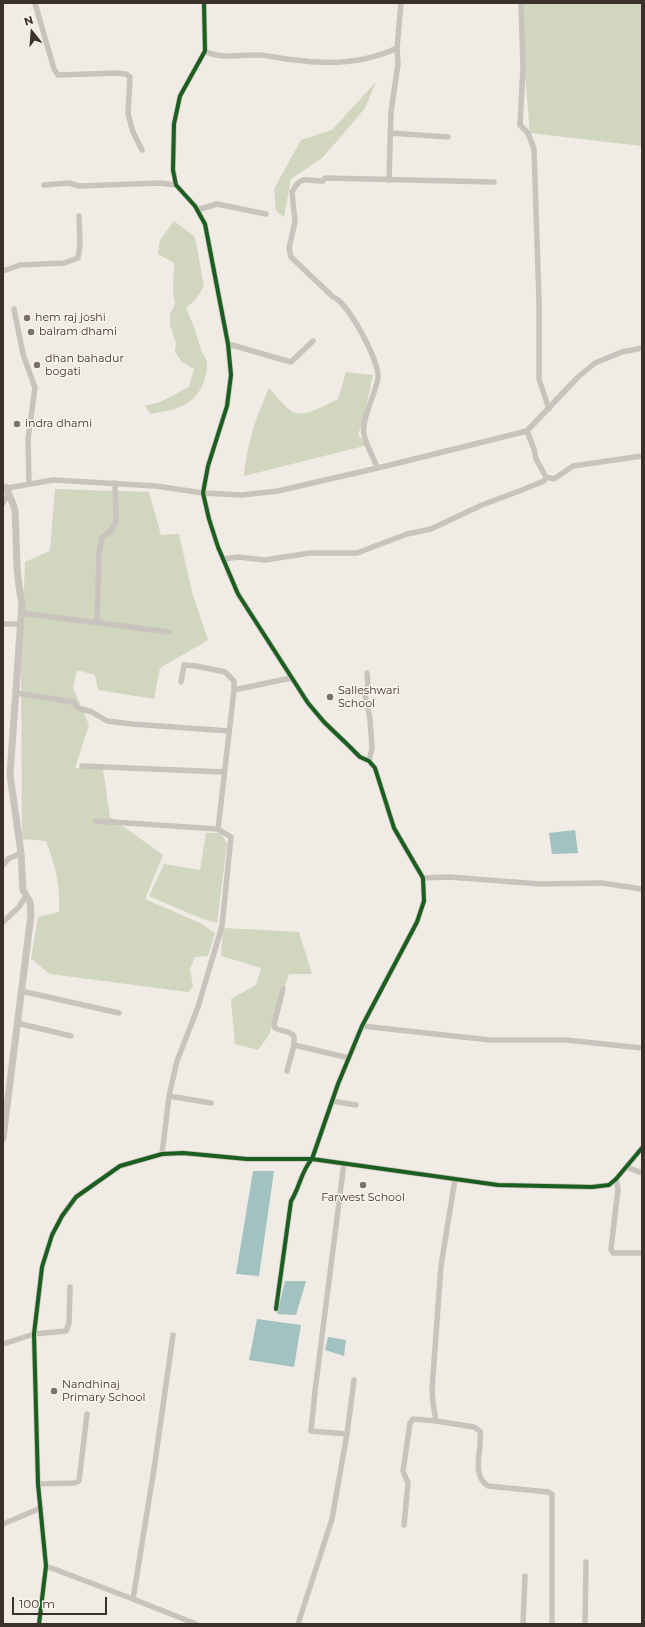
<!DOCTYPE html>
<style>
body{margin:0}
#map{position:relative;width:645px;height:1627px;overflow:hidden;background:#f0ebe5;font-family:Montserrat,sans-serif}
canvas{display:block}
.frame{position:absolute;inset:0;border:4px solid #3b302b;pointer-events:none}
.north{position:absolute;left:12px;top:12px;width:40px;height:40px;-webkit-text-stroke:3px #fbf5ee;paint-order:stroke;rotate:343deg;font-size:11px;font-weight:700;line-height:16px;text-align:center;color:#3b302b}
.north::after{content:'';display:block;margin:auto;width:14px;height:18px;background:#3b302b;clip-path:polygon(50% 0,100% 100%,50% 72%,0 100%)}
.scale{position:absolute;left:12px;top:1597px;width:95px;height:18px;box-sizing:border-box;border:2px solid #3b302b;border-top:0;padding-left:5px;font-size:12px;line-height:14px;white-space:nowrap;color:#3b302b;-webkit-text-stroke:3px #fbf5ee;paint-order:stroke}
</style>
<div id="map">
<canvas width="645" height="1627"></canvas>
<div class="frame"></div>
<div class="north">N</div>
<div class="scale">100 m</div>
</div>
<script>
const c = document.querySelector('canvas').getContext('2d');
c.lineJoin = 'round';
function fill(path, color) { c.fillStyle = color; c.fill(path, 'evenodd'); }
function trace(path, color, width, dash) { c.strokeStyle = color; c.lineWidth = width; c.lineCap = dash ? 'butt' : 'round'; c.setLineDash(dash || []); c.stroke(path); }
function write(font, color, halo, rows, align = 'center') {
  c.font = font + ' Montserrat,sans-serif'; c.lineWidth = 3; c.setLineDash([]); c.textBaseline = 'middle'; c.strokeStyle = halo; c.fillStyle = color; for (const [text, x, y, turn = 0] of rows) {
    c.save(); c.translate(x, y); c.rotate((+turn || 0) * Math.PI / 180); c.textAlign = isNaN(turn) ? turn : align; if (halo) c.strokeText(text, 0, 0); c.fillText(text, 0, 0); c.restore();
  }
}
const green = new Path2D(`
 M519,3H642V146L530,133Z
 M376,82L365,108L338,140L322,158L291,179L284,217L276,211L274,189L301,140L332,130Z
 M174,221L195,237L204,286L196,299L186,308C192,321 196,332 200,346C201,352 206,357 207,363C207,370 206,375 204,381C195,407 174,410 150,414L145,406L160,402L189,387L194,369L182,362L175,352L176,343L170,325V314L175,304L173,290L174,263L158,254L160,240Z
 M346,372L373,375L363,420L358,435L368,445L244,476C248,440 255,420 269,388C276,395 283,405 291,411C304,420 326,404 338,399Z
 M55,489L149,492L161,535L179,534L192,592L208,640L160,668L154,699L98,690L95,675L77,670L73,688L89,725L75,768L103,769L110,817L163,855L145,899L200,923L215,933L208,956L195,957L190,969L193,986L188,992L50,974L31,959L38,917L59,912C60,883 56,868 46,841L22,839L21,661L25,562L50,551Z
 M206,833H221L227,844L217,923L200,918L149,896L164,864L200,870Z
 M223,928L299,932L312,974H289L269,1035L258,1050L235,1044L231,999L256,985L261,968L221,956Z`);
const water = new Path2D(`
 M575,830L578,853L552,854L549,833Z
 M253,1171H274L259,1276L236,1274Z
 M285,1281H306L296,1315L277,1314Z
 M257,1319L301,1325L294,1367L249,1360Z
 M328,1337L346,1340L344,1356L325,1350Z`);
const minor = new Path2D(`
 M35,3L54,69L58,75L116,73L126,74L130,77L128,114L133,132L142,150
 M204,3L205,51L180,96L174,124L173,170L176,185L195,206L205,224L228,344L231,375L227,406L208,466L203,493L209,519L218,547L238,594L308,703L324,722L349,746L360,757L369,761L375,768L394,828L423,878L424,901L417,922L362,1026L338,1084L312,1159C301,1171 300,1187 291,1201L276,1309
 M521,3L523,68L520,125L528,133L534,149L539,301V379L549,409
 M205,51C221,60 240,54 259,55C271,56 283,59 295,60C330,65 365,63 397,48
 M390,133L448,137
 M389,180L391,112L398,64L397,48L401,3
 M44,185L69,183L79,186L160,183L176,185
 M197,210L217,204L266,214
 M3,271L20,265L64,263L78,258L80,245L79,216
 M14,309L23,354L35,388L28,439L29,483
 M228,344L291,362L313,341
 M377,468C374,457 366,446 364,434C361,419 376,393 378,378C380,362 348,302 333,297L291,257L289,248L295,222L292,192C302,173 307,182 323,181L325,178L494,182
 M546,477L554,479L573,466L642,456
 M7,488L53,480L156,486L203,493L241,495L278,491L386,466L527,431L577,378L595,363L622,352L642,348
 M3,503L8,494
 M224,559L238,557L265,560L310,553H357L407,534L431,529L482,505L522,490L544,481L546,477L536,459L534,449L527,431
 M21,613L169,632
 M97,623L99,554L102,538L112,530L116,521L115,483
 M3,624H20
 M367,673L368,686L365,694L370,719L372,748L369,761
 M181,682L184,665L196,666L225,672L234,681V690
 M16,693L73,702L78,708L92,712L107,721L132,724L229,731
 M82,766L224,772
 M96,821L218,829
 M3,865L8,859L21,853
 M423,878L449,877L540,884L602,883L642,889
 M3,922L19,907L26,896
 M283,989L274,1024L275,1028C281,1032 289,1030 294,1036V1045L287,1071
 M21,991L119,1013
 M17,1023L71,1036
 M362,1026L490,1040H566L642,1048
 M294,1045L349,1058
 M169,1096L211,1103
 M332,1101L356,1105
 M162,1154L169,1096L177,1061L198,1007L222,926L231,837L218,829L234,690L291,678
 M344,1163L315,1391L311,1431L347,1434L354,1380
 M627,1167L642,1173
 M616,1179L618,1189L611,1249L613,1253H642
 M3,1344L34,1334L66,1331L69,1323L70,1287
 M436,1421L474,1427L480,1431C483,1448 470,1475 488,1486L548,1492L552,1494V1624
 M38,1484L74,1483L79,1481L87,1414
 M3,1524L41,1508
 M404,1525L408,1483L403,1471L410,1423L413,1419L436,1421L433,1403L432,1389L441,1266L455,1179
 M46,1566L133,1599L154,1469L173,1335
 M133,1599L196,1624
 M39,1624L46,1566L38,1484L34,1334L42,1267L52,1235L62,1216L76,1197L120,1166L162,1154L183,1153L247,1159H312L498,1185L592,1187L609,1185L616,1179L642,1148
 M298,1624L332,1519L347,1434
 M523,1624L525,1576
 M585,1624L586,1562`);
const tertiary = new Path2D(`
 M3,487L7,488C8,496 14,503 15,511C17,542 15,572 22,603L10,775L21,853L23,890L30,902L31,915L3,1138`);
const cycleway = new Path2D(`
 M204,3L205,51L180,96L174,124L173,170L176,185L195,206L205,224L228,344L231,375L227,406L208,466L203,493L209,519L218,547L238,594L308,703L324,722L349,746L360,757L369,761L375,768L394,828L423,878L424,901L417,922L362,1026L338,1084L312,1159C301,1171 300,1187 291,1201L276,1309
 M39,1624L46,1566L38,1484L34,1334L42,1267L52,1235L62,1216L76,1197L120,1166L162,1154L183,1153L247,1159H312L498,1185L592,1187L609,1185L616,1179L642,1148`);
const markers = [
 [27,318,4,"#7a716c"],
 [31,332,4,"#7a716c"],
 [37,365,4,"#7a716c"],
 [17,424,4,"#7a716c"],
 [330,697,4,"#7a716c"],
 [363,1185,4,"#7a716c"],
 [54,1391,4,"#7a716c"]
];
const poiNames = [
 ["hem raj joshi",35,318],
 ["balram dhami",39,332],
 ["dhan bahadur",45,359],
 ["bogati",45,372],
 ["indra dhami",25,424],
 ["Salleshwari",338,691],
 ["School",338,704],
 ["Farwest School",363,1198,"center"],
 ["Nandhinaj",62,1385],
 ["Primary School",62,1398]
];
fill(green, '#d1d6bf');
fill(water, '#a1c2c1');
trace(minor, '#c9c3be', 5.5);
trace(tertiary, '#c9c3be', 7);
trace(cycleway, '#1b5e20', 4);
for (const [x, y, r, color] of markers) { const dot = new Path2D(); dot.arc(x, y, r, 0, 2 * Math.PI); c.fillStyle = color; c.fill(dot); trace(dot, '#fbf5ee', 1.5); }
write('11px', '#3b302b', '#fbf5ee', poiNames, 'left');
</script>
